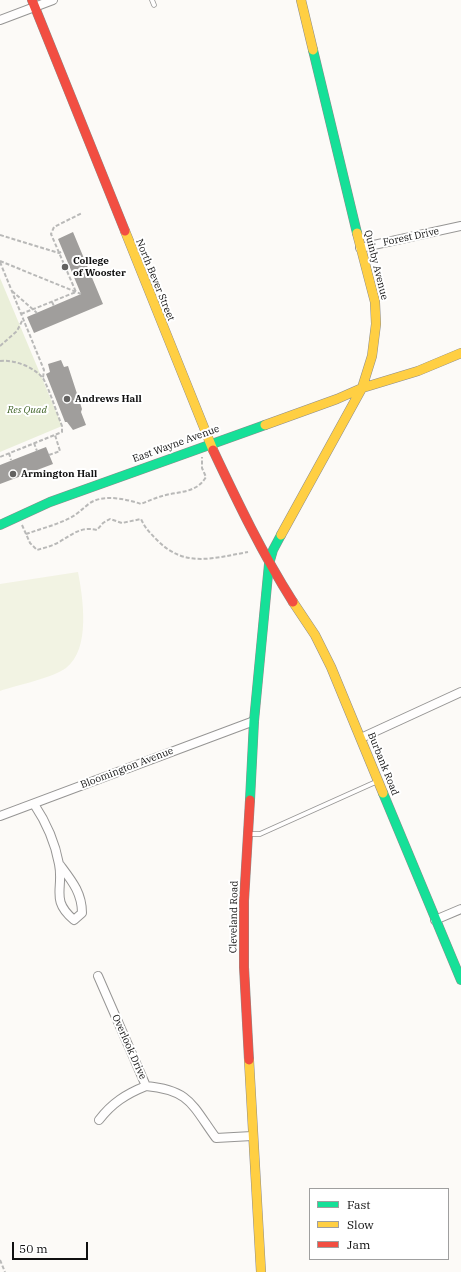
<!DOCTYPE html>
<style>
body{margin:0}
#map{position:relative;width:461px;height:1272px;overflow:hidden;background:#fcfaf7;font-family:"IBM Plex Serif",serif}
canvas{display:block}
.legend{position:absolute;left:309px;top:1188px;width:140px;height:72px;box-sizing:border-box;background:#fff;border:1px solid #9f9f9f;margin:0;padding:5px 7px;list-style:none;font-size:12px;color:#101010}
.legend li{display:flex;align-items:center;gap:8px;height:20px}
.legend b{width:20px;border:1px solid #9f9f9f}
.scale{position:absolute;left:12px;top:1242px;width:76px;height:18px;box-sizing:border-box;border:2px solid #101010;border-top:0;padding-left:5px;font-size:12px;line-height:14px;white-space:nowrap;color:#101010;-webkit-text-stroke:3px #fff;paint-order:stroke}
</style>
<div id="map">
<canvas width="461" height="1272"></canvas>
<ul class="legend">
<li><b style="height:5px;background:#16e098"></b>Fast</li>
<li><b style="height:5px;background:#ffcf43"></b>Slow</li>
<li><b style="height:5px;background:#f24e42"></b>Jam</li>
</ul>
<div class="scale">50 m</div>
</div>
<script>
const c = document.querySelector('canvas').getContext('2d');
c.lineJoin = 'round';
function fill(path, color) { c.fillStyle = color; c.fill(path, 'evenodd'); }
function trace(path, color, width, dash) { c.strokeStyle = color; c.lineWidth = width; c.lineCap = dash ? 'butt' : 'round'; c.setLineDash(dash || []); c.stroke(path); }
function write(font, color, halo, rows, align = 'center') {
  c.font = font + ' "IBM Plex Serif",serif'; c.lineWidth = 4; c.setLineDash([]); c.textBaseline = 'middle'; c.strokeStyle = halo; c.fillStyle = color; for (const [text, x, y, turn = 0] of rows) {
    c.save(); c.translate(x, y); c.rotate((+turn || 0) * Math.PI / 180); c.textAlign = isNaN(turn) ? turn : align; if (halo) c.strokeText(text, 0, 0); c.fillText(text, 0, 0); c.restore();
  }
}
const green = new Path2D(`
 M0,278L62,426L0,452Z`);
const pitch = new Path2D(`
 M78,572C83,598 91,649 66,668C53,678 17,685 0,691V584Z`);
const building = new Path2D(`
 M73,232L103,304L34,333L27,317L81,294L58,239Z
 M61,360L64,367L68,366L82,409L81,412L86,425L73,430L67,422H65L46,374L50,372L48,364Z
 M46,447L53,464L0,484V465Z`);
const path = new Path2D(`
 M0,235L59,253L63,251
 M0,261L81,294
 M0,262L44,370L43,378
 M12,291L37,313
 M52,302L54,306
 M21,314L76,292L51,234L54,227L82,213
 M0,346L17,331L23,319
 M0,361C14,359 37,368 44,380C51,394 56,411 62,426V432L0,457
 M34,443L37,451
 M9,453L11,460
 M49,455L60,451L55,435
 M22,525L30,543L37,550C44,548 52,546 59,542C72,535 80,526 97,530L103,523L110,519L122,523L141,519C145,528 150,533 158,541C185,568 214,558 248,552
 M26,534C40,529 56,525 70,518C78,514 83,508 90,503C103,494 127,499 141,504C148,501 155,498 162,496C178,491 196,494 206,477L202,468V457
 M0,1260L5,1272`);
const lane = new Path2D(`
 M152,0L154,5
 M250,834H260L378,781`);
const street = new Path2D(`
 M0,20L53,0
 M360,248L461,226
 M361,738L461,692
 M34,804C46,822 55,842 59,864C64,889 50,900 74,920L82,913C82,893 72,881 60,865
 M0,816L254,721
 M435,920L461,909
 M98,976L146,1086C126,1094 112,1103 99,1120
 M146,1086C190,1090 192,1105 216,1138L252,1136`);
const fast = new Path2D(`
 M313,50L357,233
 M0,525L50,502L265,425
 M383,793L461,980
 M250,800L254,721L269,564L273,550L281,535`);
const slow = new Path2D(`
 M301,0L313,50
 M125,231L213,450
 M265,425L337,399L362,388L418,371L461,353
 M281,535L362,388L372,356L376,324L375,302L357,233
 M293,602L315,635L331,667L383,793
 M249,1060L261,1272`);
const jam = new Path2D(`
 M32,0L125,231
 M213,450C238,503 262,553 293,602
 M249,1060L244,967V901L250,800`);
const markers = [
 [65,267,4,"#636261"],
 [67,399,4,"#636261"],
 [13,474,4,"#636261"]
];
const streetNames = [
 ["Forest Drive",411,237,-12],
 ["Quinby Avenue",376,265,76],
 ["North Bever Street",155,280,68],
 ["East Wayne Avenue",176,444,-20],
 ["Burbank Road",383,764,68],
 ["Bloomington Avenue",127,768,-21],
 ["Cleveland Road",234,917,-89],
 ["Overlook Drive",129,1047,66]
];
const poiNames = [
 ["College",73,261],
 ["of Wooster",73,273],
 ["Andrews Hall",75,399],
 ["Armington Hall",21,474]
];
const parkNames = [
 ["Res Quad",27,410]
];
fill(green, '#eaefd9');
fill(pitch, '#f2f3e3');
fill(building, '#a09e9c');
trace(lane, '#969594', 5.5);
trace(street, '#969594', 10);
trace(fast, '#8d8c8b', 10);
trace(slow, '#8d8c8b', 10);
trace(jam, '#8d8c8b', 10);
trace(path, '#b9b9b8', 2, [4, 2]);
trace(lane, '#fffefe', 4);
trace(street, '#fffefe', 8);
trace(fast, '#16e098', 9);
trace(slow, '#ffcf43', 9);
trace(jam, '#f24e42', 9);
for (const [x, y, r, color] of markers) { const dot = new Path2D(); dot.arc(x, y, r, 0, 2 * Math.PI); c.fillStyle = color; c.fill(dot); trace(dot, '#fff', 1.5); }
write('10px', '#101010', '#fff', streetNames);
write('bold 10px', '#101010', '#fff', poiNames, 'left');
write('italic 10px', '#3f6326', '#fff', parkNames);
</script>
